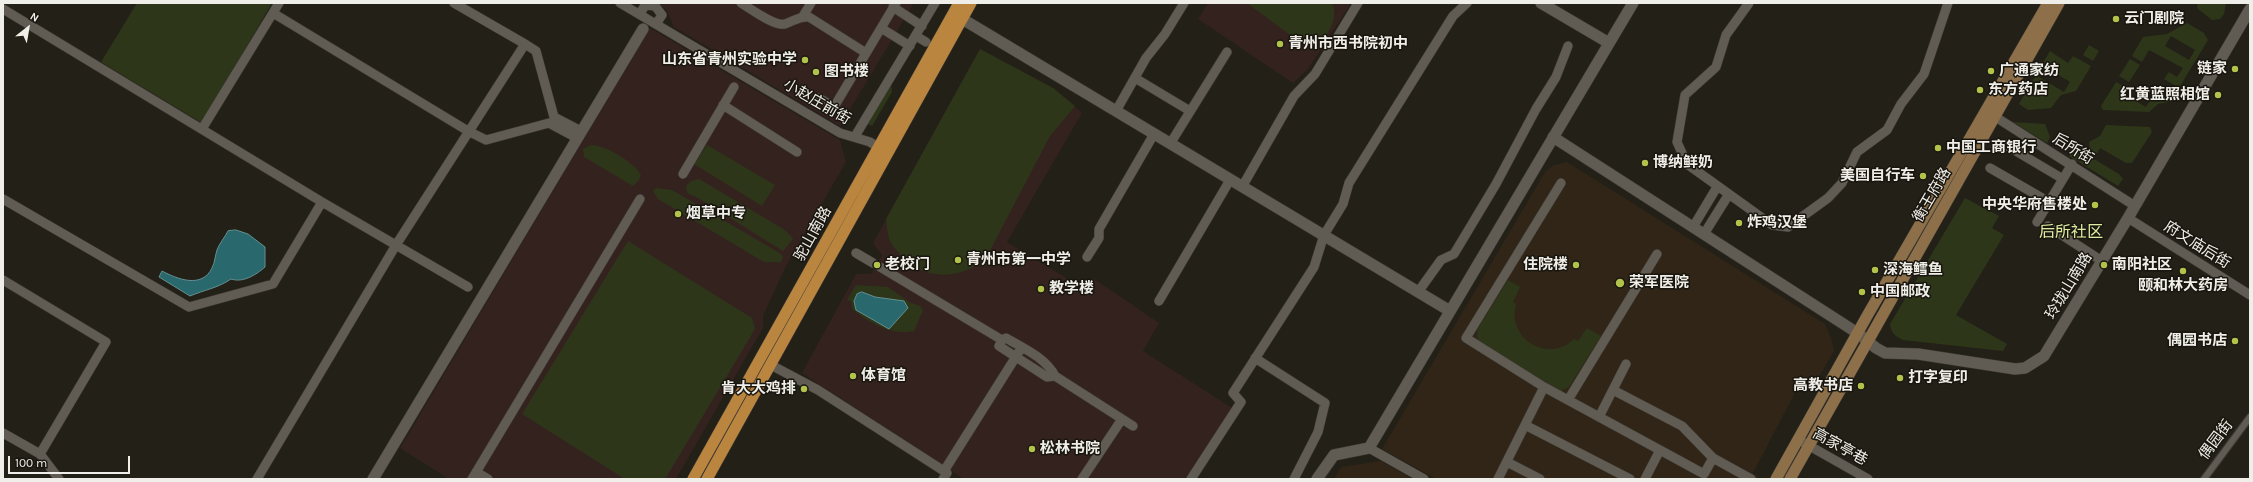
<!DOCTYPE html>
<meta charset="utf-8">
<style>
body{margin:0}
#map{position:relative;width:2253px;height:482px;overflow:hidden;background:#232018;font-family:Karla,sans-serif}
canvas{display:block}
.frame{position:absolute;inset:0;border:4px solid #f0eee8;pointer-events:none}
.north{position:absolute;left:8px;top:8px;width:40px;height:40px;-webkit-text-stroke:3px #19160f;paint-order:stroke;rotate:31deg;font-size:11px;font-weight:700;line-height:16px;text-align:center;color:#f0eee8}
.north::after{content:'';display:block;margin:auto;width:14px;height:18px;background:#f0eee8;clip-path:polygon(50% 0,100% 100%,50% 72%,0 100%)}
.scale{position:absolute;left:8px;top:456px;width:122px;height:18px;box-sizing:border-box;border:2px solid #f0eee8;border-top:0;padding-left:5px;font-size:12px;line-height:14px;white-space:nowrap;color:#f0eee8;-webkit-text-stroke:3px #19160f;paint-order:stroke}
</style>
<div id="map">
<canvas width="2253" height="482"></canvas>
<div class="frame"></div>
<div class="north">N</div>
<div class="scale">100 m</div>
</div>
<script>
const c = document.querySelector('canvas').getContext('2d');
c.lineJoin = 'round';
function fill(path, color) { c.fillStyle = color; c.fill(path, 'evenodd'); }
function trace(path, color, width, dash) { c.strokeStyle = color; c.lineWidth = width; c.lineCap = dash ? 'butt' : 'round'; c.setLineDash(dash || []); c.stroke(path); }
function write(font, color, halo, rows, align = 'center') {
  c.font = font + ' Karla,"Noto Sans SC",sans-serif'; c.lineWidth = 3; c.setLineDash([]); c.textBaseline = 'middle'; c.strokeStyle = halo; c.fillStyle = color; for (const [text, x, y, turn = 0] of rows) {
    c.save(); c.translate(x, y); c.rotate((+turn || 0) * Math.PI / 180); c.textAlign = isNaN(turn) ? turn : align; if (halo) c.strokeText(text, 0, 0); c.fillText(text, 0, 0); c.restore();
  }
}
const education = new Path2D(`
 M655,3H914L840,126L674,27L666,9Z
 M1208,3H1348L1350,5L1308,69L1293,83L1198,19Z
 M650,28L840,140L846,162L786,266L763,316V328L676,479H449L400,448Z
 M980,49L1053,88L1082,113L1007,242L1086,290L1093,278L1159,323L1143,351L1232,408L1185,479H964L802,373L856,274H871L882,255L873,243Z`);
const medical = new Path2D(`
 M1567,162L1825,324L1831,338L1834,351L1811,391L1799,385L1753,473L1758,476L1757,479H1436L1382,449L1545,172L1554,165Z
 M1381,461L1413,479H1334L1341,467Z`);
const green = new Path2D(`
 M137,3H272L202,123L101,62Z
 M1247,3H1332C1338,14 1331,34 1320,40C1316,42 1306,42 1301,43Z
 M2198,3H2226L2224,14L2220,19L2212,20L2197,8Z
 M2187,23L2204,33L2208,40L2179,88L2164,79L2169,72L2177,77L2183,68L2149,50L2142,62L2132,56L2143,37L2167,34ZM2171,36L2195,50L2189,60L2165,46Z
 M2089,45L2099,51L2093,61L2083,55Z
 M980,49L1053,88L1075,106L1050,136L986,258C960,281 921,281 899,253C895,248 890,243 889,238C887,232 887,225 886,219Z
 M2050,51L2068,63L2073,56L2091,66L2076,91L2061,95L2051,108L2028,110L2019,104ZM2046,67L2070,82L2064,92L2039,77Z
 M2130,59L2140,65L2129,82L2119,76Z
 M2116,82L2125,87L2122,93L2146,107L2155,93L2161,97L2167,88L2174,93L2169,102L2158,104L2149,112L2103,110L2101,106Z
 M891,84L892,92L872,126L866,123Z
 M2013,122L2045,124L2050,137L2047,143Z
 M2106,125L2150,127L2152,132L2132,163H2126L2100,148L2094,159L2119,174L2123,179L2118,186L2069,156L2073,150H2090L2089,142L2100,136Z
 M591,145C605,145 635,163 641,175L638,181L633,186L584,157L583,149Z
 M707,145L775,185L762,206L694,164Z
 M699,179L785,230L793,239L783,251L698,198L687,193L686,186L691,181Z
 M656,188L672,190L778,252L783,256L781,262H764L658,199L653,191Z
 M1965,198L1999,216L1992,228L2004,235L1956,315L2007,344L2003,351L1903,340C1895,336 1891,333 1890,324Z
 M628,241L752,318L755,329L665,479H625L522,414Z
 M1508,280L1520,287L1513,302L1516,304C1506,339 1549,364 1574,339L1578,341L1587,328L1601,336L1569,387L1560,391L1478,341L1477,330Z
 M856,285L888,287L909,302L920,306L923,310L914,331C891,336 870,323 852,309L851,301L847,300Z`);
const water = new Path2D(`
 M236,230L248,234L265,247V267C256,275 243,283 231,279C218,288 204,290 190,296L159,277L162,271C177,279 202,289 212,268C215,262 215,256 217,250C219,244 225,237 228,231Z
 M862,292L875,297L904,301L908,308L889,329L856,310L854,301L857,294Z`);
const pedestrian = new Path2D(`
 M2204,479L2250,417`);
const minor = new Path2D(`
 M620,3L840,133L870,142L879,148
 M741,3C751,9 775,27 785,24C794,21 799,16 809,17L866,53
 M1749,3L1726,35L1716,67L1685,95L1677,142L1687,164L1772,225L1788,227L1828,198L1842,183L1857,152L1887,130L1901,104L1924,74L1948,3
 M893,7L922,26
 M3,9L322,202L468,287
 M273,13L468,131L486,140L549,123L577,138
 M640,14L645,5L655,6L662,15L656,24
 M803,16L811,3
 M881,28L910,46
 M916,36L926,42
 M525,44L536,51L554,117L581,131
 M1135,78L1190,111
 M819,98L834,107L896,3
 M723,105L797,152
 M1116,111L1146,58L1165,34L1184,3
 M1994,116L2135,206
 M202,129L279,3
 M857,133L935,3
 M1170,144L1227,52
 M2004,144L2063,179
 M1990,168L2049,202
 M683,174L734,87
 M1561,183L1466,338L1544,387L1704,474L1713,458
 M1242,187L1294,96L1315,74L1358,3
 M3,199L189,307L273,284L322,202
 M2128,218L2250,295
 M2037,222L2072,164
 M2048,226L2102,261
 M1693,227L1717,187
 M1704,234L1729,194
 M856,253L873,263
 M1087,257L1099,238V229L1154,134
 M880,267L1002,340L1006,338C1023,348 1046,358 1055,376L1133,426
 M3,280L106,342L40,454
 M1418,292L1441,260L1454,254L1496,184L1536,109L1556,77L1568,46
 M1159,301L1230,180
 M1002,340L999,346L1047,377L1055,376
 M1255,358L1325,403L1318,432L1294,479
 M771,365L818,390L947,473L943,479
 M1613,390L1682,426L1713,458L1751,479
 M1568,400L1657,254
 M1599,417L1626,364
 M1525,425L1630,479
 M3,433L40,454L59,479
 M1799,440L1868,479
 M1369,448L1424,479
 M1507,462L1540,479
 M944,471L1022,347
 M476,472L488,479
 M257,479L396,245L525,44L454,3
 M472,479L640,199
 M1082,479L1122,419
 M1191,479L1241,402L1233,393L1314,267L1324,235L1343,204L1349,183L1453,16L1467,3
 M1498,479L1544,387
 M1645,479L1660,450`);
const tertiary = new Path2D(`
 M1541,3L1609,43
 M954,14L1450,311
 M1553,137L1859,334L1876,348L1885,353L1918,354L2015,369L2025,368L2044,356L2128,218L2250,9
 M373,479L643,29
 M1317,479L1334,455L1369,448L1633,3`);
const secondary = new Path2D(`
 M1776,479L1867,316L2048,3
 M1790,479L2059,3`);
const primary = new Path2D(`
 M693,479L959,3
 M707,479L971,3`);
const markers = [
 [2116,19,4,"#b2c34c"],
 [1280,44,4,"#b2c34c"],
 [805,60,4,"#b2c34c"],
 [2235,69,4,"#b2c34c"],
 [1991,71,4,"#b2c34c"],
 [816,72,4,"#b2c34c"],
 [1980,90,4,"#b2c34c"],
 [2218,95,4,"#b2c34c"],
 [1938,148,4,"#b2c34c"],
 [1645,163,4,"#b2c34c"],
 [1923,176,4,"#b2c34c"],
 [2095,205,4,"#b2c34c"],
 [678,214,4,"#b2c34c"],
 [1739,223,4,"#b2c34c"],
 [958,260,4,"#b2c34c"],
 [877,265,4,"#b2c34c"],
 [1576,265,4,"#b2c34c"],
 [2104,265,4,"#b2c34c"],
 [1875,270,4,"#b2c34c"],
 [2183,271,4,"#b2c34c"],
 [1620,283,5,"#b2c34c"],
 [1041,289,4,"#b2c34c"],
 [1862,292,4,"#b2c34c"],
 [2235,341,4,"#b2c34c"],
 [853,376,4,"#b2c34c"],
 [1900,378,4,"#b2c34c"],
 [1861,386,4,"#b2c34c"],
 [804,389,4,"#b2c34c"],
 [1032,449,4,"#b2c34c"]
];
const poiNames = [
 ["云门剧院",2124,19],
 ["青州市西书院初中",1288,44],
 ["山东省青州实验中学",797,60,"right"],
 ["链家",2227,69,"right"],
 ["广通家纺",1999,71],
 ["图书楼",824,72],
 ["东方药店",1988,90],
 ["红黄蓝照相馆",2210,95,"right"],
 ["中国工商银行",1946,148],
 ["博纳鲜奶",1653,163],
 ["美国自行车",1915,176,"right"],
 ["中央华府售楼处",2087,205,"right"],
 ["烟草中专",686,214],
 ["炸鸡汉堡",1747,223],
 ["青州市第一中学",966,260],
 ["老校门",885,265],
 ["住院楼",1568,265,"right"],
 ["南阳社区",2112,265],
 ["深海鳕鱼",1883,270],
 ["荣军医院",1629,283],
 ["颐和林大药房",2183,286,"center"],
 ["教学楼",1049,289],
 ["中国邮政",1870,292],
 ["偶园书店",2227,341,"right"],
 ["体育馆",861,376],
 ["打字复印",1908,378],
 ["高教书店",1853,386,"right"],
 ["肯大大鸡排",796,389,"right"],
 ["松林书院",1040,449]
];
const streetNames = [
 ["小赵庄前街",817,102,30],
 ["后所街",2073,149,32],
 ["衡王府路",1932,195,-60],
 ["驼山南路",813,234,-61],
 ["府文庙后街",2197,245,32],
 ["玲珑山南路",2069,286,-59],
 ["偶园街",2216,440,-53],
 ["高家亭巷",1840,447,29]
];
const neighbourhoodNames = [
 ["后所社区",2071,232]
];
fill(education, '#34221e');
fill(medical, '#302516');
fill(green, '#2e361a');
fill(water, '#29686c');
trace(water, '#659091', 1);
trace(pedestrian, '#3e3b36', 8);
trace(minor, '#3e3b36', 10);
trace(tertiary, '#3e3b36', 12);
trace(secondary, '#3e3b36', 12);
trace(primary, '#3e3b36', 12);
trace(pedestrian, '#605c53', 6);
trace(minor, '#605c53', 9);
trace(tertiary, '#605c53', 11);
trace(secondary, '#8d7049', 11);
trace(primary, '#ba853f', 11);
for (const [x, y, r, color] of markers) { const dot = new Path2D(); dot.arc(x, y, r, 0, 2 * Math.PI); c.fillStyle = color; c.fill(dot); trace(dot, '#19160f', 1.5); }
write('bold 15px', '#f0eee8', '#19160f', poiNames, 'left');
write('15px', '#f0eee8', '#19160f', streetNames);
write('16px', '#dfeda0', '#19160f', neighbourhoodNames);
</script>
